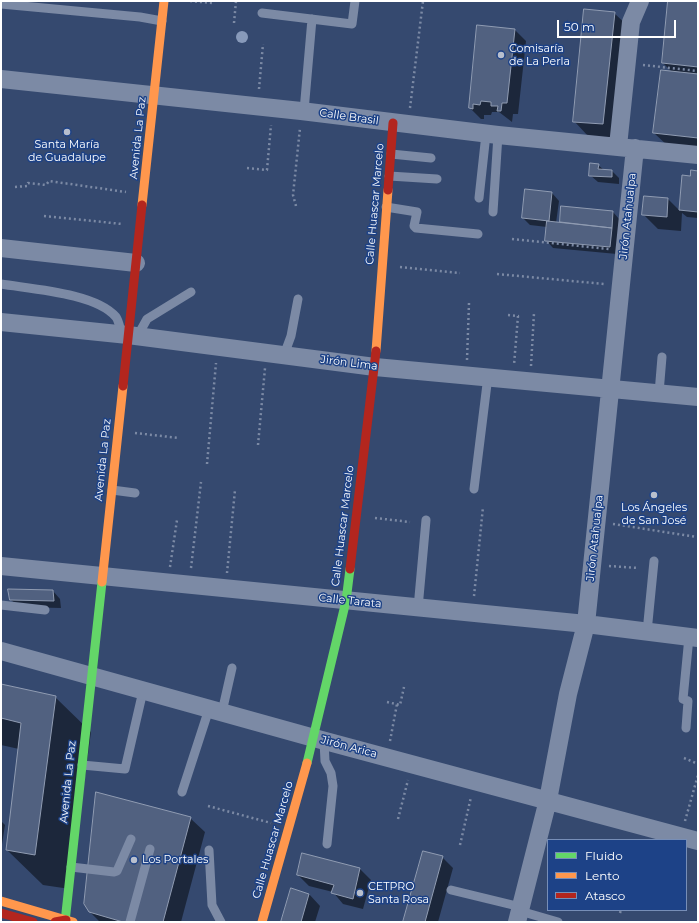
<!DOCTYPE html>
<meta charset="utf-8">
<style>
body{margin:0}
#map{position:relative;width:699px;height:923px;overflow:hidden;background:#35496f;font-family:Montserrat,sans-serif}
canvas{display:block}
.frame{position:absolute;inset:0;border:2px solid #fff;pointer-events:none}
.legend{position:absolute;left:547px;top:839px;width:140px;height:72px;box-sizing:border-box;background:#1d4287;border:1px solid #778eb7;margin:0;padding:5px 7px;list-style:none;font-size:12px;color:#fff}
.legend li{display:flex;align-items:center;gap:8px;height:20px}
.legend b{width:20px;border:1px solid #778eb7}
.scale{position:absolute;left:557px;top:20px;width:119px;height:18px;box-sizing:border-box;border:2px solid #fff;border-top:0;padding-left:5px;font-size:12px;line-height:14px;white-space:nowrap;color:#fff;-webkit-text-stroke:3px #1d4287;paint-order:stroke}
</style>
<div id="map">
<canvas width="699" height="923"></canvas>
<div class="frame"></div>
<ul class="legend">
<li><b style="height:5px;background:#63d668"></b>Fluido</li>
<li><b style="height:5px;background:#ff974d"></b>Lento</li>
<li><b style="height:5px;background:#b3261e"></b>Atasco</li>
</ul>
<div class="scale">50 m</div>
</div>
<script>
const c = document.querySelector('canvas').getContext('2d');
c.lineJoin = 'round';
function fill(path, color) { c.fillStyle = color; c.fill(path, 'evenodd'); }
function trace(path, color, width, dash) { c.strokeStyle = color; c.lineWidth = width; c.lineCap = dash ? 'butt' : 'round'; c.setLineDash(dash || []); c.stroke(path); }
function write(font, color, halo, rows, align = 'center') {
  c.font = font + ' Montserrat,sans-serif'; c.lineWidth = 3; c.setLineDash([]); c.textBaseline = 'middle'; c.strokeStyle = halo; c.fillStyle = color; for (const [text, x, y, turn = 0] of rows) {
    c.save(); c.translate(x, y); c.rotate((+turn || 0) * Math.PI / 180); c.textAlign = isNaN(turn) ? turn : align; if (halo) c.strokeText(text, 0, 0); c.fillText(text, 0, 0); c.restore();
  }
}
const shadow = new Path2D(`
 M669,1H698V150L669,147L654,133L672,72L663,63Z
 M614,13L629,27L618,138L588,136L574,121Z
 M478,26L515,30L526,41L518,114H513L512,122L499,112H492L491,115H484V119H481L470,108Z
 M598,165L604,170L612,171L619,178V184L598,182L590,175Z
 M698,172V218L687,217L682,213L681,231L658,229L643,214L668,199L680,211L683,176L691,177Z
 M552,193L559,201L556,223L560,224L562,207L613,212L620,220L617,254L553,248L546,240L547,227L530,225L523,218Z
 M53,591L60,599L61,608L19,607L11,600Z
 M1,685L55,697L91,732L70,889L43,885L7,850L19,749L1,745Z
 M190,818L205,832L181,922H100L90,912Z
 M1,821L5,825L1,851Z
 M303,854L360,869L371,880L363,909L343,904L333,892L309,886L298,875Z
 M442,857L453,868L438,922H404Z
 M309,894L320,906L315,922H283Z`);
const building = new Path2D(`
 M668,1H698V67L662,63Z
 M584,9L615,12L603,124L573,122Z
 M477,25L515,29L507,103H502L501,111H497L498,106H491V102L481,101L480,105L473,104V109L469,108Z
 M661,70L698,74V138L653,133Z
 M590,163L599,164L598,169L612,170V177L589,176Z
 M691,170L698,171V212L679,210L682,175L690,176Z
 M525,189L552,192L549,221L522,218Z
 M644,196L668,198L667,217L642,215Z
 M561,206L613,211L612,228L560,222Z
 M547,221L612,228L610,247L545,241Z
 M8,589L53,590L54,601L10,600Z
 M1,684L56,696L35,855L6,850L21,723L1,718Z
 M96,792L191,817L163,922H123L89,912L84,904Z
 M423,851L443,856L425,922H403Z
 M302,853L360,868L353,899L331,893L334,885L297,875Z
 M291,888L309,894L301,922H281Z`);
const path = new Path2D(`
 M190,1L212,3
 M234,23L236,1
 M643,65L698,71
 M259,89L263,44
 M410,108L423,1
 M247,168L267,170L271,125
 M15,187L27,186L28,183L46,185L49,181L126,192
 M296,206L293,195L300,128
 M44,216L122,224
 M512,239L609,249
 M400,267L460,273
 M497,274L604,284
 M508,315L518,316L514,365
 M467,360L469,303
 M531,366L534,313
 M135,433L179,438
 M258,445L265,368
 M207,464L216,363
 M375,518L410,522
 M613,524L697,537
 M609,566L638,568
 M170,567L177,520
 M191,568L201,482
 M227,573L235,490
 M474,596L483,507
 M387,702L400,705L404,687
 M390,741L397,704
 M684,758L698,764
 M208,806L271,823
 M398,819L408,780
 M685,821L698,775
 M460,845L471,797
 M620,913L621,910`);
const lane = new Path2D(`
 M1,4L140,17L162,21
 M262,13L352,24L355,1
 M304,111L312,19
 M391,154L431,158
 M389,176L437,179
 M479,198L486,134
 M386,207L417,212L414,226L416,228L478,234
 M493,212L498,135
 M1,284C31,289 96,293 116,317C119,321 120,329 122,335
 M137,337L147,319L191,292
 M284,355L291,336L298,299
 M659,393L662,357
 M474,489L488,376
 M112,490L135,493
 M1,605L45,610
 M418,608L426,520
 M647,632L654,561
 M222,712L232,668
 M686,728L688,701L683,699L689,637
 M324,741L325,761L331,773L333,786L327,844
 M82,765L125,769L143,691
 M182,792L209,709
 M209,850L212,905L221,922
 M71,867L114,872L117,871L131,839
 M451,890L521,907
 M520,911L558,922
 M130,922L150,849`);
const street = new Path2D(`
 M1,79L301,111L498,135L698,155
 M618,146L631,22L640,1
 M1,248L136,263
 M1,322L128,335L375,367L698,397
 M1,566L586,624L698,638
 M1,651L314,738L698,841
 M517,922L548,800L568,694L586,624L635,148`);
const fast = new Path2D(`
 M307,763L346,601L350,569
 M65,922L102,582`);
const slow = new Path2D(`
 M142,205L164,1
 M376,351L388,190
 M102,582L123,386
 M1,901L73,922
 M262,922L307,763`);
const jam = new Path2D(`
 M388,190L393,123
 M123,386L142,205
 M350,569L376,351
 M1,913L33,922
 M55,922L66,920`);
const trees = [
 [242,37]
];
const markers = [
 [501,55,4,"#b8bfcd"],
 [67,132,4,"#b8bfcd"],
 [654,495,4,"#b8bfcd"],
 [134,860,4,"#b8bfcd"],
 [360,893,4,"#b8bfcd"]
];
const poiNames = [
 ["Comisaría",509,49],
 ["de La Perla",509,62],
 ["Santa María",67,145,"center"],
 ["de Guadalupe",67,158,"center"],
 ["Los Ángeles",654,508,"center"],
 ["de San José",654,521,"center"],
 ["Los Portales",142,860],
 ["CETPRO",368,887],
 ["Santa Rosa",368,900]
];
const streetNames = [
 ["Calle Brasil",349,117,8],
 ["Avenida La Paz",138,138,-84],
 ["Calle Huascar Marcelo",375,204,-85],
 ["Jirón Atahualpa",628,216,-84],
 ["Jirón Lima",349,363,7],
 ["Avenida La Paz",103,460,-84],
 ["Calle Huascar Marcelo",343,526,-83],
 ["Jirón Atahualpa",595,538,-84],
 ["Calle Tarata",350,601,6],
 ["Jirón Arica",349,747,15],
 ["Avenida La Paz",68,782,-84],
 ["Calle Huascar Marcelo",273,840,-74]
];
fill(shadow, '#0007');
fill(building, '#516180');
trace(building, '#909cb2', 1);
trace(path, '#7c8aa5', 2.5, [2, 3]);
trace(lane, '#7c8aa5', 9);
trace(street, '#7c8aa5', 18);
trace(fast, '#63d668', 9);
trace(slow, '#ff974d', 9);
trace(jam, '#b3261e', 9);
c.fillStyle = '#889aba';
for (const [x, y] of trees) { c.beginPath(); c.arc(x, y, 6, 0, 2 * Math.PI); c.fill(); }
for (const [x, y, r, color] of markers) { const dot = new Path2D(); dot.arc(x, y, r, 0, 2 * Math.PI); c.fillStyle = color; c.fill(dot); trace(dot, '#1d4287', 1.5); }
write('11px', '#fff', '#1d4287', poiNames, 'left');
write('11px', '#fff', '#1d4287', streetNames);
</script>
